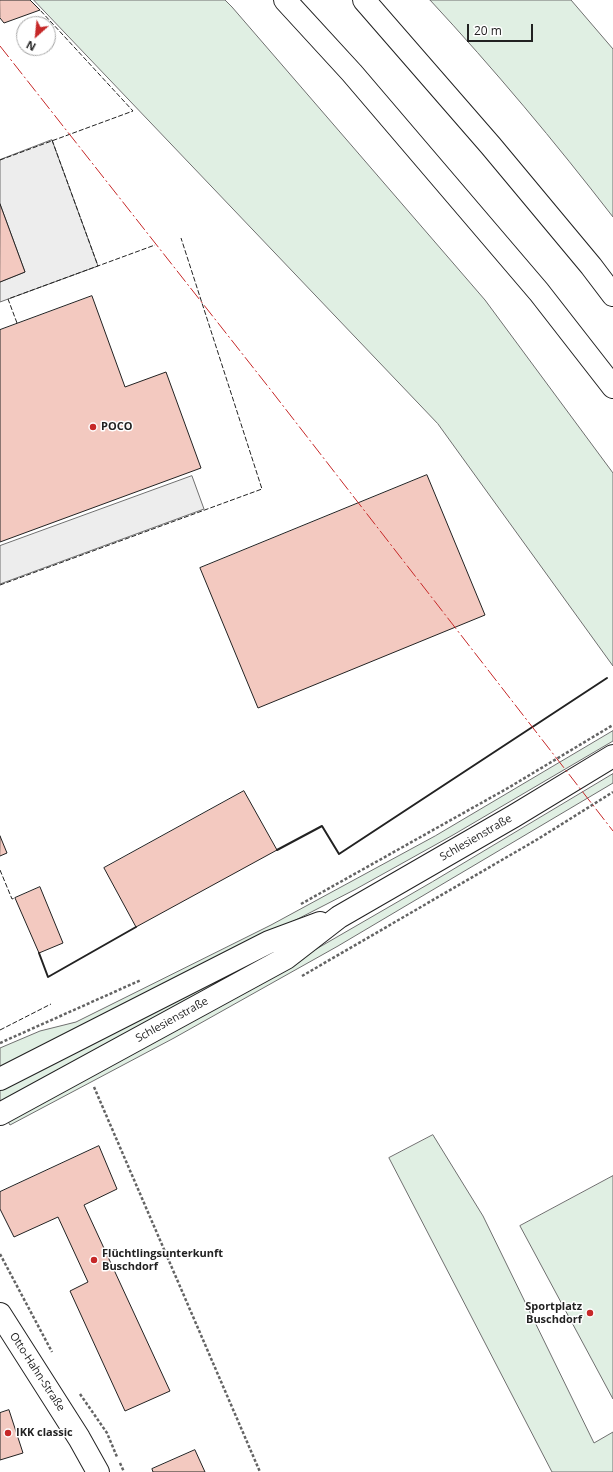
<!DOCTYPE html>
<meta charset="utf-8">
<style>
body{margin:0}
#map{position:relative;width:613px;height:1472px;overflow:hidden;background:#fff;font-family:"Open Sans",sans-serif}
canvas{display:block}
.north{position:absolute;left:16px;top:16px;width:40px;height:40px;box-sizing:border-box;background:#fff;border:1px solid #a7a7a7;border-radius:50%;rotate:207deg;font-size:11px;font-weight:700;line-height:16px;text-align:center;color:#222}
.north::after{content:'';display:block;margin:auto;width:14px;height:18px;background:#c62828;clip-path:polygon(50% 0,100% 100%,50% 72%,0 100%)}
.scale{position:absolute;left:467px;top:24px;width:66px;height:18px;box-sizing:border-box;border:2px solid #222;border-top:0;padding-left:5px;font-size:12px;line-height:14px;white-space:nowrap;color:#222;-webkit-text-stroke:3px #fff;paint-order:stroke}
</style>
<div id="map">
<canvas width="613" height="1472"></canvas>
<div class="north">N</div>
<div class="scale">20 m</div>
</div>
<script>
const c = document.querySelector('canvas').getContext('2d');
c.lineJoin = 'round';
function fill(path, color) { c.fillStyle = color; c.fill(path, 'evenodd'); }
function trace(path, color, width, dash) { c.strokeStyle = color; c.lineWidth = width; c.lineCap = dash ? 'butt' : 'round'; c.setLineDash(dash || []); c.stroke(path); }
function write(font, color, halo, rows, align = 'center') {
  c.font = font + ' "Open Sans",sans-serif'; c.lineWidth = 3; c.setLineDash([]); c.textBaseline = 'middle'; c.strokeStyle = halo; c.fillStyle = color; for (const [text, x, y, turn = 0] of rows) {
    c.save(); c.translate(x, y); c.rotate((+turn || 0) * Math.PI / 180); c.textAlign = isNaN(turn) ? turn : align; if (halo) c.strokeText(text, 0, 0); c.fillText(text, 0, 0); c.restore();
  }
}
const green = new Path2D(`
 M34,0H225L232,7L485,300L613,473V666L438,424Z
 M430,0H571L613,49V217C555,142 494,69 430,0Z
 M613,731V741L453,835L356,889L0,1072V1048L40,1031L76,1022L271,925L435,836Z
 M613,774V783L338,946L174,1038L10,1125L6,1118L292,963L432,882Z
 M248,963L249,968L0,1103V1088Z
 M433,1135L483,1216L594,1443L613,1432V1472H552L389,1158Z
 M613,1176V1399L520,1226Z`);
const parking = new Path2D(`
 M52,140L98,266L0,302V282L25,272L0,204V160Z
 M192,476L204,509L0,584V546Z`);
const building = new Path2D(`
 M0,0H30L40,10L4,23L0,18Z
 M0,204L25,272L0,282Z
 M92,296L125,387L166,372L201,468L0,542V330Z
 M427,475L485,615L258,708L200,568Z
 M244,791L277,850L136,927L104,868Z
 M0,836L7,853L0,856Z
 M40,887L63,943L39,953L15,898Z
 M99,1146L117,1189L84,1205L170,1391L125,1411L70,1291L88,1282L58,1217L14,1237L0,1209V1192Z
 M9,1410L23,1453L0,1460V1413Z
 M195,1450L205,1472H153L152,1469Z`);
const path = new Path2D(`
 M301,904L508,788L613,725
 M302,976L538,839L613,792
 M0,1043L141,980
 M94,1087L260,1472
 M0,1254L52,1352
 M80,1394L107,1433L117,1457
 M120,1463L124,1472`);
const minor = new Path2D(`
 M0,1079L269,942L320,923
 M0,1114L286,958L339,917L514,816L613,756
 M0,1314L79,1438L98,1472`);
const highway = new Path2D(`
 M285,0L352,73L539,292L613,387
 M364,0L491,146L591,266L613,295`);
const fence = new Path2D(`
 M52,140L98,266
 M0,160L133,111L40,10
 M17,323L8,299L155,245
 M0,585L262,489L181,238
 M0,870L12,899L15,898
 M0,1030L51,1004`);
const wall = new Path2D(`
 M277,850L322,826L339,854L607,678
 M39,953L48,977L136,927`);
const power = new Path2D(`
 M0,46L270,389L613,831`);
const markers = [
 [93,427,4,"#c62828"],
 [94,1260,4,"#c62828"],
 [590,1313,4,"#c62828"],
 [8,1433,4,"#c62828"]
];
const poiNames = [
 ["POCO",101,427],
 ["Flüchtlingsunterkunft",102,1254],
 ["Buschdorf",102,1267],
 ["Sportplatz",582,1307,"right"],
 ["Buschdorf",582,1320,"right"],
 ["IKK classic",16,1433]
];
const streetNames = [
 ["Schlesienstraße",476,838,-30],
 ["Schlesienstraße",172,1020,-29],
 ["Otto-Hahn-Straße",37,1372,57]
];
fill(green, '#e0efe3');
trace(green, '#6f6f6f', 1);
fill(parking, '#ededed');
trace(parking, '#6f6f6f', 1);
fill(building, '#f3c9c0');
trace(building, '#222', 1);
trace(minor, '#222', 24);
trace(highway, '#222', 24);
trace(path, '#646464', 2.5, [3, 2]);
trace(minor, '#fff', 22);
trace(highway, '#fff', 22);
trace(fence, '#222', 1, [5, 2]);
trace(wall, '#222', 2);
trace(power, '#c62828', 1, [14, 3, 2, 3]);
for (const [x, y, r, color] of markers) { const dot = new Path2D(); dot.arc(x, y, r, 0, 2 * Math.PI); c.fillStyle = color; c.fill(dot); trace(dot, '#fff', 1.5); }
write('bold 11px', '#222', '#fff', poiNames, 'left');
write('11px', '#222', '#fff', streetNames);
</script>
